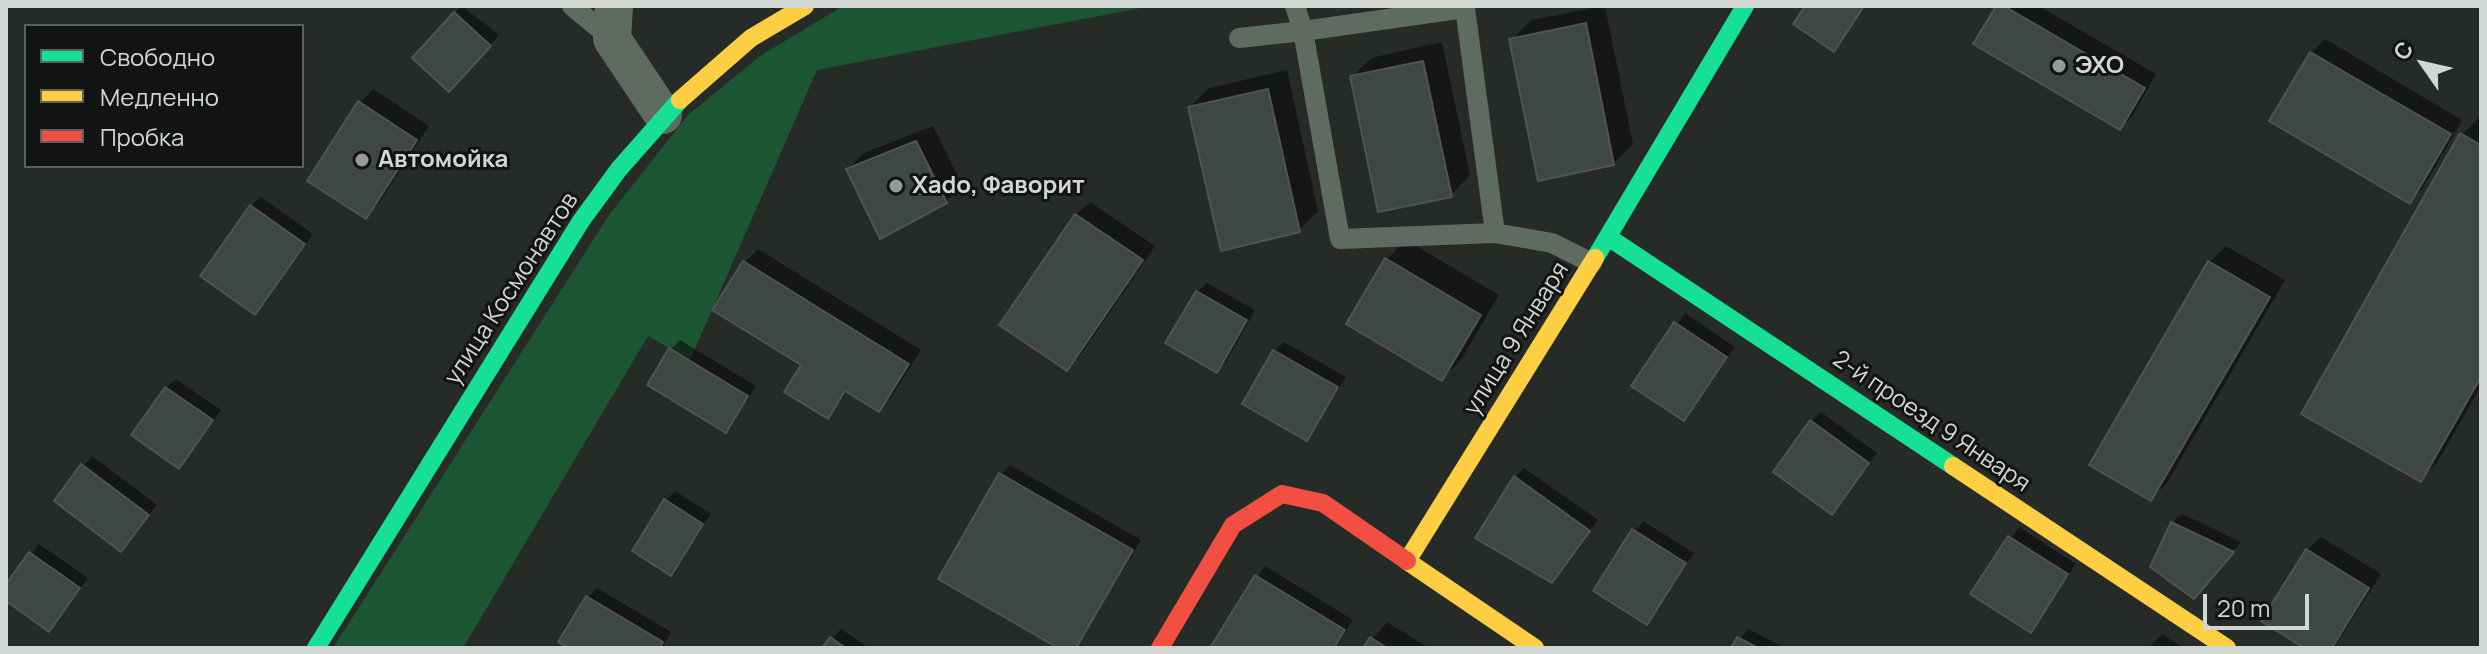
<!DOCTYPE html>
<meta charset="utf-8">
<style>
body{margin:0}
#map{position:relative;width:2487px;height:654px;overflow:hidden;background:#272b28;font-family:Manrope,sans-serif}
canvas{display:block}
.frame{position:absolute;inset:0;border:8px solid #d2d7d3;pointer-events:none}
.legend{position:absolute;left:24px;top:24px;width:280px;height:144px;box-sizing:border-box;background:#111411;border:2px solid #5e625f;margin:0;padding:10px 14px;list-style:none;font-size:24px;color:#d2d7d3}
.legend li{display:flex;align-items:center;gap:16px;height:40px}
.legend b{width:40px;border:2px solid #5e625f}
.north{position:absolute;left:2383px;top:24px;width:80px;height:80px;-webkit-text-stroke:6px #111411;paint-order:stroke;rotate:304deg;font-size:22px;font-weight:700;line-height:32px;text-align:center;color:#d2d7d3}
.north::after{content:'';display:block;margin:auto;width:28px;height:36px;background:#d2d7d3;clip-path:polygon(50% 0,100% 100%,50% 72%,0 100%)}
.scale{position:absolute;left:2203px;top:594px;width:106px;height:36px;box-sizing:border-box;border:4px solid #d2d7d3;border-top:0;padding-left:10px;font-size:24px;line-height:28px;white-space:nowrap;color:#d2d7d3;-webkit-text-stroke:6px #111411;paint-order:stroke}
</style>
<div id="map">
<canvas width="2487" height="654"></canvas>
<div class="frame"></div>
<ul class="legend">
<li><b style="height:10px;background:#16e098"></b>Свободно</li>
<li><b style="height:10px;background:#ffcf43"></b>Медленно</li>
<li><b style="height:10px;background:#f24e42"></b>Пробка</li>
</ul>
<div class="north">С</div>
<div class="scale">20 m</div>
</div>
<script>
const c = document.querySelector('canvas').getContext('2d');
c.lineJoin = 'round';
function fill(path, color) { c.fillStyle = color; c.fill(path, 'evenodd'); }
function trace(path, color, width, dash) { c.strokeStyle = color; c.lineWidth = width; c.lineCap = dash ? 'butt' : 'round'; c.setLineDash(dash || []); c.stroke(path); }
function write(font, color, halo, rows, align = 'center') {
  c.font = font + ' Manrope,sans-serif'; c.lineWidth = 6; c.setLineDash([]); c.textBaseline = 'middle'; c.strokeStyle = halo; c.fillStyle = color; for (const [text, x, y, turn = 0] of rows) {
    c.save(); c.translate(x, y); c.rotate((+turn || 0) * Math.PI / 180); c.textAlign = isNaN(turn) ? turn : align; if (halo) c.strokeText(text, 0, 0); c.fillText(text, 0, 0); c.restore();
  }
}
const green = new Path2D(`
 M843,6H1151L817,70L690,360L648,336L463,648H333L609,215L688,115L760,56Z`);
const shadow = new Path2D(`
 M462,6L499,35L459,80L455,13Z
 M1605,6L1633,144L1613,164L1512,40L1531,20Z
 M1807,6H1866L1834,49Z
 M1998,6H2039L2156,74L2133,115L2120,128Z
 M2325,39L2462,120L2423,188L2410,201L2311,53Z
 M1442,42L1470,175L1451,195L1352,77L1371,58Z
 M1287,70L1318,211L1299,230L1190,107L1209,88Z
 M373,89L429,126L379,203L365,216L360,103Z
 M2478,118L2481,120V386L2437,463L2421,479L2462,135Z
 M933,126L962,185L946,201L881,236L848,169L864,153Z
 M261,197L313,234L255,313L251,206Z
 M1090,202L1155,246L1080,356L1066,369L1076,215Z
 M1406,240L1499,295L1461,360L1442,379L1349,324L1387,259Z
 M2226,246L2285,280L2167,483L2150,499L2091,464L2210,262Z
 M758,249L921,350L892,396L879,410L848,391L827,417L804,364L745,262Z
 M1207,283L1255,310L1226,362L1216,371L1197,292Z
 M1685,313L1735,347L1684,419L1634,385Z
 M680,340L756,386L726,431L671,349Z
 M1284,342L1346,377L1306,438L1275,351Z
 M176,379L221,410L179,467L166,388Z
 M1821,412L1877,453L1832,512L1811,422Z
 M92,456L157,505L121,549L56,500Z
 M1010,465L1141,540L1076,648H1062L1001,475Z
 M1524,468L1598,520L1551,581L1515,477Z
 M675,491L711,514L670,573L666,500Z
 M2182,514L2241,542L2204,587L2172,523Z
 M1643,521L1694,553L1647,623L1596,591Z
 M2019,527L2076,564L2030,630L1973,594Z
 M2321,537L2381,574L2334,648H2308L2307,550Z
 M39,544L88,578L49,629L6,599V588Z
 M1265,566L1353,620L1336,648H1212Z
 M597,588L671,632L662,648H572L588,597Z
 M1387,622L1429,648H1365Z
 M841,629L869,648H824Z
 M1748,629L1785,648H1733Z
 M2162,634L2184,648H2149Z`);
const building = new Path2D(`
 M1805,6H1864L1834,52L1793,24Z
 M1996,6H2004L2145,88L2120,130L1973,44Z
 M454,12L491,46L449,92L412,58Z
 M1586,23L1614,165L1538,181L1509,39Z
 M2310,52L2451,134L2410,204L2269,121Z
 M1423,61L1452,197L1378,212L1350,76Z
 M1268,89L1300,232L1221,251L1188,107Z
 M358,101L417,140L366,219L307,181Z
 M2460,133L2481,145V377L2421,482L2301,414Z
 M916,141L947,203L880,239L846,169Z
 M250,205L305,244L255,315L200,276Z
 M1075,214L1143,260L1067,371L999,325Z
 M1385,258L1481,315L1442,381L1346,324Z
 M743,261L909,364L879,412L845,391L828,419L784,392L801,365L712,310Z
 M2208,261L2270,297L2151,501L2089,465Z
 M1196,291L1247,320L1217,373L1165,343Z
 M1674,322L1727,357L1684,421L1631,386Z
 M669,348L748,396L726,433L647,385Z
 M1273,350L1338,387L1307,441L1242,404Z
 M165,387L213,420L179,469L131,435Z
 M1810,420L1869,463L1832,515L1773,472Z
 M81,464L149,515L121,552L54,501Z
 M999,473L1133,550L1076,648H1058L938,579Z
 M1514,476L1590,531L1552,583L1475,538Z
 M664,499L703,524L671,576L632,551Z
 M2171,522L2234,552L2194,599L2150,567Z
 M1632,529L1686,563L1647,625L1593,591Z
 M2008,536L2068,574L2031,633L1970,594Z
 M2306,549L2369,588L2332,648H2304L2261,621Z
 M29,552L80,588L49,632L6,601V584Z
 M1255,575L1345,630L1334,648H1210Z
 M586,596L663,642L660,648H568L558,642Z
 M830,637L846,648H822Z
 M1370,637L1387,648H1363Z
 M1737,637L1758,648H1731Z`);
const lane = new Path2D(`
 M572,6L612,39
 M1295,6L1303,31L1465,8L1495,233L1552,243L1592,263
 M1239,38L1303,31L1340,239L1495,233`);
const street = new Path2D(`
 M614,6L612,39L663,115`);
const fast = new Path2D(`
 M1608,237L1953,466
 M1595,258L1745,6
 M316,648L581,221L619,169L680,100`);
const slow = new Path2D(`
 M680,100L751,38L805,6
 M1953,466L2227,648
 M1535,648L1407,561L1595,258`);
const jam = new Path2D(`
 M1160,648L1233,525L1282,494L1323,503L1407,561`);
const markers = [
 [2059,66,8,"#969b97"],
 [362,160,8,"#969b97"],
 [896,186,8,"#969b97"]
];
const poiNames = [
 ["ЭХО",2075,66],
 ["Автомойка",378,160],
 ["Xado, Фаворит",912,186]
];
const streetNames = [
 ["улица Космонавтов",512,289,-57],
 ["улица 9 Января",1517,339,-58],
 ["2-й проезд 9 Января",1931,422,34]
];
fill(green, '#1b5532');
fill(shadow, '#0007');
fill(building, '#3e4842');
trace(building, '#505351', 2);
trace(lane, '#5d6b60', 20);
trace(street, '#5d6b60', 38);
trace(fast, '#16e098', 18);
trace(slow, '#ffcf43', 18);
trace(jam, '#f24e42', 18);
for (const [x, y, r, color] of markers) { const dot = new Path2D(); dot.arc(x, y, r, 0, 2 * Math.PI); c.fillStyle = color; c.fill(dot); trace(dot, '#111411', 3); }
write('bold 24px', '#d2d7d3', '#111411', poiNames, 'left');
write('24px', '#d2d7d3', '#111411', streetNames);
</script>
